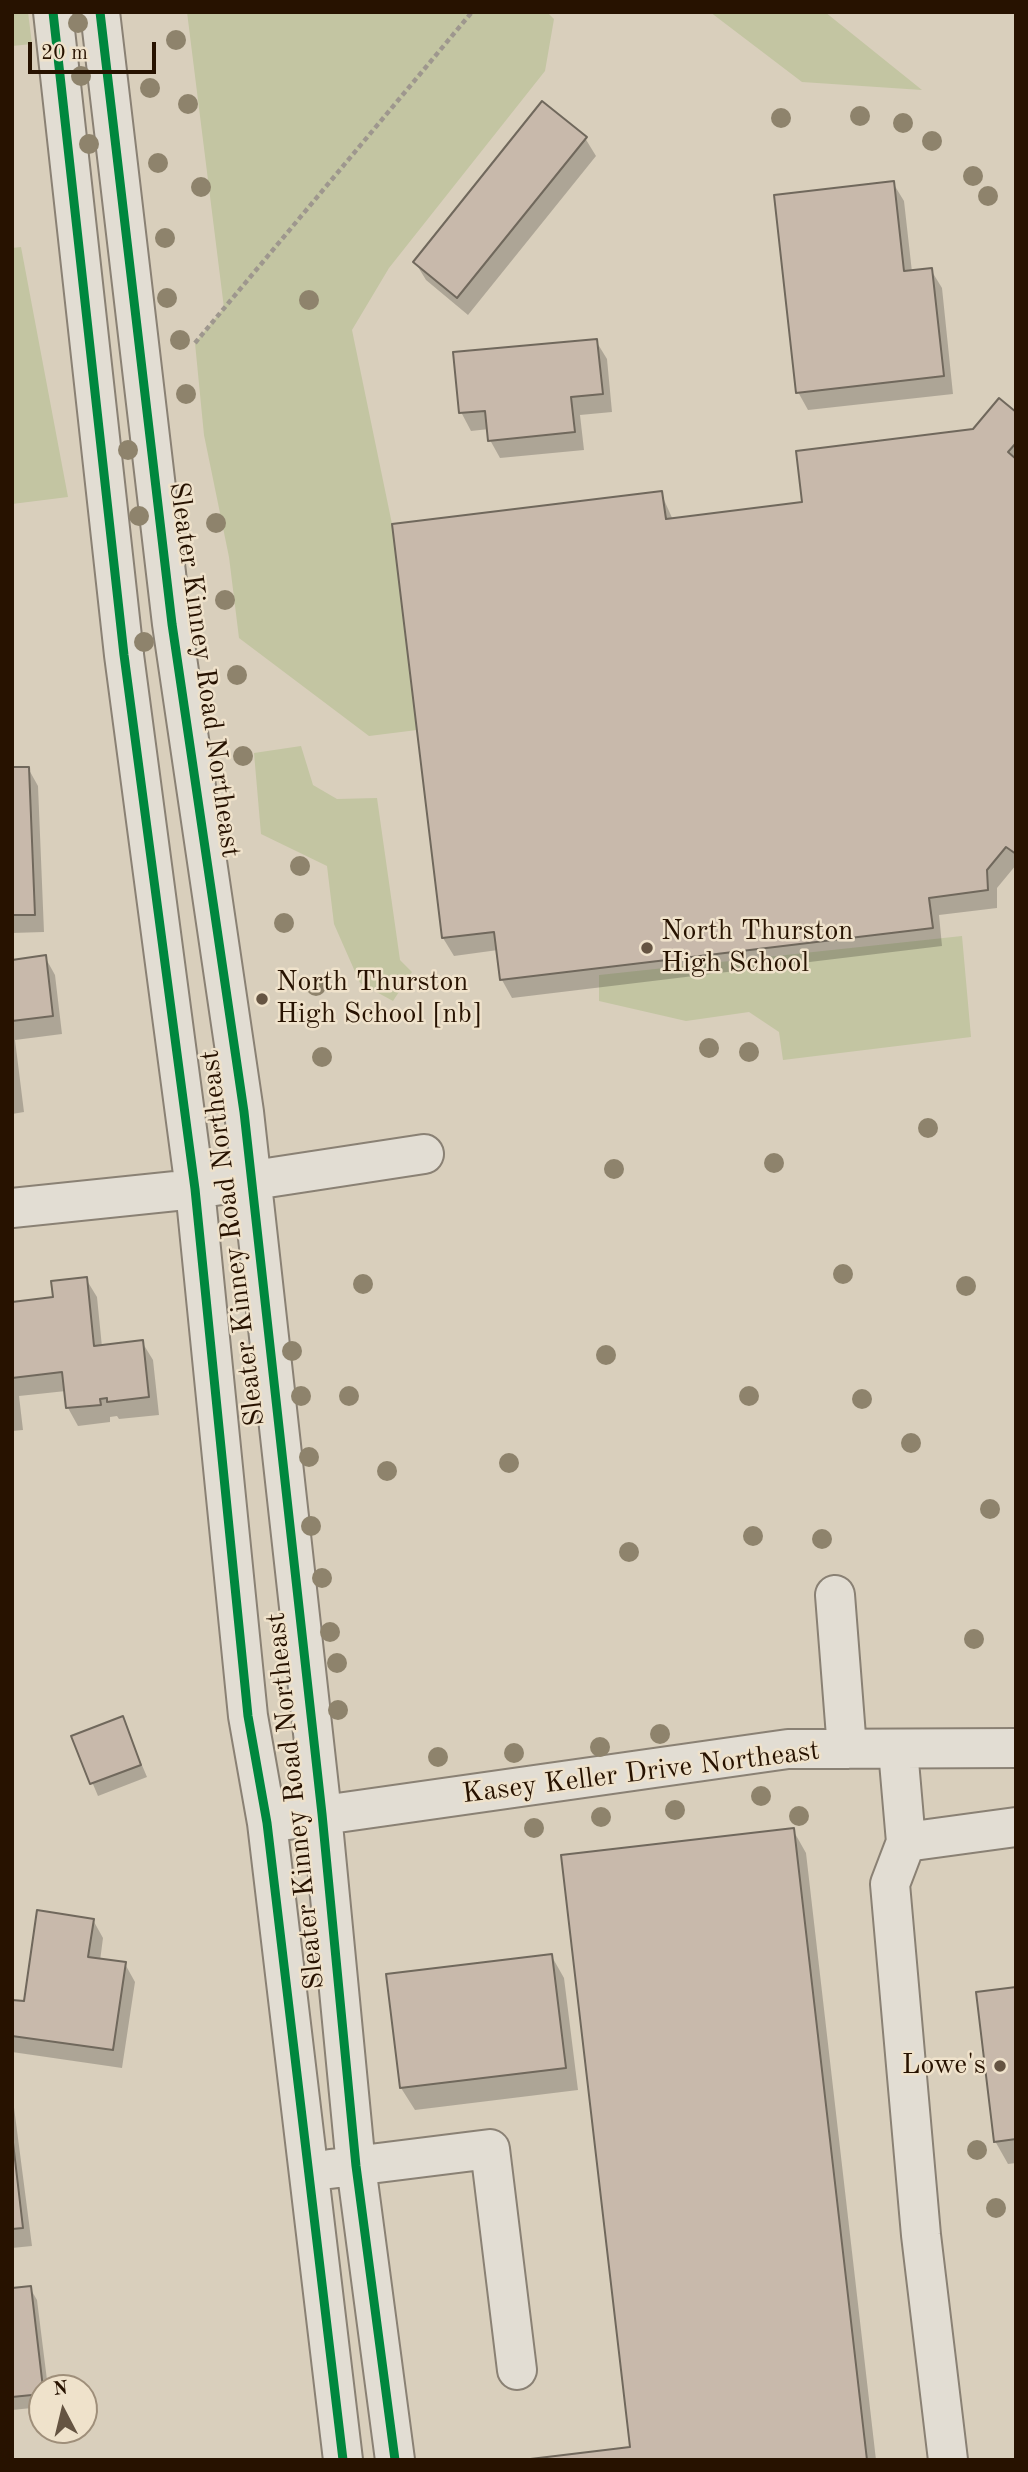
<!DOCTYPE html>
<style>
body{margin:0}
#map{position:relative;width:1028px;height:2472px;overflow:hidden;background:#d9cfbc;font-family:"Old Standard TT",serif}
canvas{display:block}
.frame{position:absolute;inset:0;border:14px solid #271200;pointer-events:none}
.north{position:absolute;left:28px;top:2374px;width:70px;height:70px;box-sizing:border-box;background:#efe2cb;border:2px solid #9f8f7a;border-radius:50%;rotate:353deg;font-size:19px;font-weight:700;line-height:28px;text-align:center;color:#271200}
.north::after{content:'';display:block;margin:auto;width:24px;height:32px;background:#655442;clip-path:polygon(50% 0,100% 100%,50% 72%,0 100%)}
.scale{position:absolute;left:28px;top:42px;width:128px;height:32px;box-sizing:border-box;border:4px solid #271200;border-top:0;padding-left:9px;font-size:21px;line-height:24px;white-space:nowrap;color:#271200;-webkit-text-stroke:5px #efe2cb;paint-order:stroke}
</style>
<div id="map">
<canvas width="1028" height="2472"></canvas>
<div class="frame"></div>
<div class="north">N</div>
<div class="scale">20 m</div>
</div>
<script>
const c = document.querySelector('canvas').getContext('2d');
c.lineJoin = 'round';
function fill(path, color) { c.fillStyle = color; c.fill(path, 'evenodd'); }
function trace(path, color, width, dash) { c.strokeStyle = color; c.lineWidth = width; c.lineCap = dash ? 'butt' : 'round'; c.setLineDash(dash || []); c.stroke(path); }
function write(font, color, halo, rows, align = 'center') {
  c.font = font + ' "Old Standard TT",serif'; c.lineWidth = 5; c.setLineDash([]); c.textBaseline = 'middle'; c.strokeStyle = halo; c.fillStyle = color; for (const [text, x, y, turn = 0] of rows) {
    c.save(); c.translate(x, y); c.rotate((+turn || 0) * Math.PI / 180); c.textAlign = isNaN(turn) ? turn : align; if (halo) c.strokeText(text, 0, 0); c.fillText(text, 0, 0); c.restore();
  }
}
const green = new Path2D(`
 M12,12H28L32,44L12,46Z
 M187,12H547L554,19L545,71L389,268L352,330L392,524L417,730L369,736L239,638L229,557L204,435L195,343L224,308Z
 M710,12H825L922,90L802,82Z
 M21,247L68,497L12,504V248Z
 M301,746L313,785L337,799L377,798L400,960L412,972L393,1001L360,983L334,924L327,866L261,834L254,753Z
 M962,936L971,1037L783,1060L779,1032L749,1012L686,1021L599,1001V975Z`);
const shadow = new Path2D(`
 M585,138L596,156L468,315L426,280L415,262Z
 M893,183L904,201L912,272L931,270L942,288L953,394L808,410L798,392Z
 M596,341L607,359L612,412L580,415L584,450L500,458L490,440L489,429L471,431L461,412Z
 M1016,414V865L997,888V908L939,915L942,946L512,998L502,980L498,950L454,956L443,938L661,493L673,520L804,504Z
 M28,768L38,786L44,932L12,933V769Z
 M45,957L55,975L62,1034L15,1040L24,1112L12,1114V961Z
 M86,1279L97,1297L102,1347L142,1342L153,1360L159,1415L119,1419L117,1416L110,1417V1422L78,1426L68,1408L66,1391L19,1396L23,1430L12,1431V1303L55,1299Z
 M122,1718L147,1777L98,1796L73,1737Z
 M793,1830L806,1853L876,2460H537L632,2449Z
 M93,1920L103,1938L100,1961L125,1964L135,1982L122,2068L12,2052V2002L25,2003Z
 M551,1955L564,1978L578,2090L415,2110L401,2088L388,1976Z
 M1016,1989V2163L1008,2164L995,2141Z
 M12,2092L32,2246L12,2248Z
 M30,2288L37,2300L48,2388H42V2407L12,2410V2290Z`);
const building = new Path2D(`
 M542,101L587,137L457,298L413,262Z
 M894,181L904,271L932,268L944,376L796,393L774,195Z
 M597,339L603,394L571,397L575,432L488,441L485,411L459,413L453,352Z
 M999,398L1016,412V443L1008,452L1016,459V854L1006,847L987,870L988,890L929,898L933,928L500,980L494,932L442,938L392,524L662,491L666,519L802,502L796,451L973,429Z
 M12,767H29L35,915H12Z
 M46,955L53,1016L12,1021V960Z
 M87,1277L94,1346L143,1340L149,1397L107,1402V1398L100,1399L101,1405L66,1408L62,1372L12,1378V1302L53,1297L51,1281Z
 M123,1716L141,1765L90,1784L71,1736Z
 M794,1828L867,2460H522L630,2447L561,1855Z
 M37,1910L94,1919L88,1957L126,1962L113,2050L12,2036V2000L24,2001Z
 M552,1954L566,2068L400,2088L386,1974Z
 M1016,1987V2139L994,2142L976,1992Z
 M12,2134L23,2228L12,2229Z
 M31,2286L43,2388L42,2394L12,2397V2288Z`);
const path = new Path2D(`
 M195,343L472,12`);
const minor = new Path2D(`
 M53,12L124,655L195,1189L248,1716L267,1823L343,2460
 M100,12L172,624L244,1112L322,1814L356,2166L395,2460
 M12,1208L195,1189L424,1154
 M835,1595L847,1749
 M898,1750L906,1842L1016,1827
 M267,1823L788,1749L1016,1748
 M906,1842L890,1884L921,2235L948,2460
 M330,2169L490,2149L517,2370`);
const cycleway = new Path2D(`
 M53,12L124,655L195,1189L248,1716L267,1823L343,2460
 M100,12L172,624L244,1112L322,1814L356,2166L395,2460`);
const trees = [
 [78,23],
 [176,40],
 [81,76],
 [150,88],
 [188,104],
 [860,116],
 [781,118],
 [903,123],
 [932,141],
 [89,144],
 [158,163],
 [973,176],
 [201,187],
 [988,196],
 [165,238],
 [167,298],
 [309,300],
 [180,340],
 [186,394],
 [128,450],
 [139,516],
 [216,523],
 [225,600],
 [144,642],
 [237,675],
 [243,756],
 [300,866],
 [284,923],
 [316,986],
 [709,1048],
 [749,1052],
 [322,1057],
 [928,1128],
 [774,1163],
 [614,1169],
 [843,1274],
 [363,1284],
 [966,1286],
 [292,1351],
 [606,1355],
 [301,1396],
 [349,1396],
 [749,1396],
 [862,1399],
 [911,1443],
 [309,1457],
 [509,1463],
 [387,1471],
 [990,1509],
 [311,1526],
 [753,1536],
 [822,1539],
 [629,1552],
 [322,1578],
 [330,1632],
 [974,1639],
 [337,1663],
 [338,1710],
 [660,1734],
 [600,1747],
 [514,1753],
 [438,1757],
 [761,1796],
 [675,1810],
 [799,1816],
 [601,1817],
 [534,1828],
 [977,2150],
 [996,2208]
];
const markers = [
 [647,948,7,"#655442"],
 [262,999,7,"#655442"],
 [1000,2066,7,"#655442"]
];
const streetNames = [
 ["Sleater Kinney Road Northeast",204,670,82],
 ["Sleater Kinney Road Northeast",233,1238,-97],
 ["Kasey Keller Drive Northeast",641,1773,-7],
 ["Sleater Kinney Road Northeast",296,1801,-96]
];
const poiNames = [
 ["North Thurston",661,932],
 ["High School",661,964],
 ["North Thurston",276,983],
 ["High School [nb]",276,1015],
 ["Lowe's",986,2066,"right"]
];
fill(green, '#c3c5a2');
fill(shadow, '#0003');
fill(building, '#c8b9ab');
trace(building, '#70685c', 2);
trace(minor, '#8a8174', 42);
trace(path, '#9e978e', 4.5, [5, 3.5]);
trace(minor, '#e2ddd3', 38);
trace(cycleway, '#00873e', 9);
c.fillStyle = '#8e836c';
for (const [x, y] of trees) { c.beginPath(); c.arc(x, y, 10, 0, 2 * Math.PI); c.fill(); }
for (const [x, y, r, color] of markers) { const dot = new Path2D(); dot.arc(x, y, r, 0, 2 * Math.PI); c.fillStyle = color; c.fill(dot); trace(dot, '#efe2cb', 2.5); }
write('28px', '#271200', '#efe2cb', streetNames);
write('28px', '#271200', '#efe2cb', poiNames, 'left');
</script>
